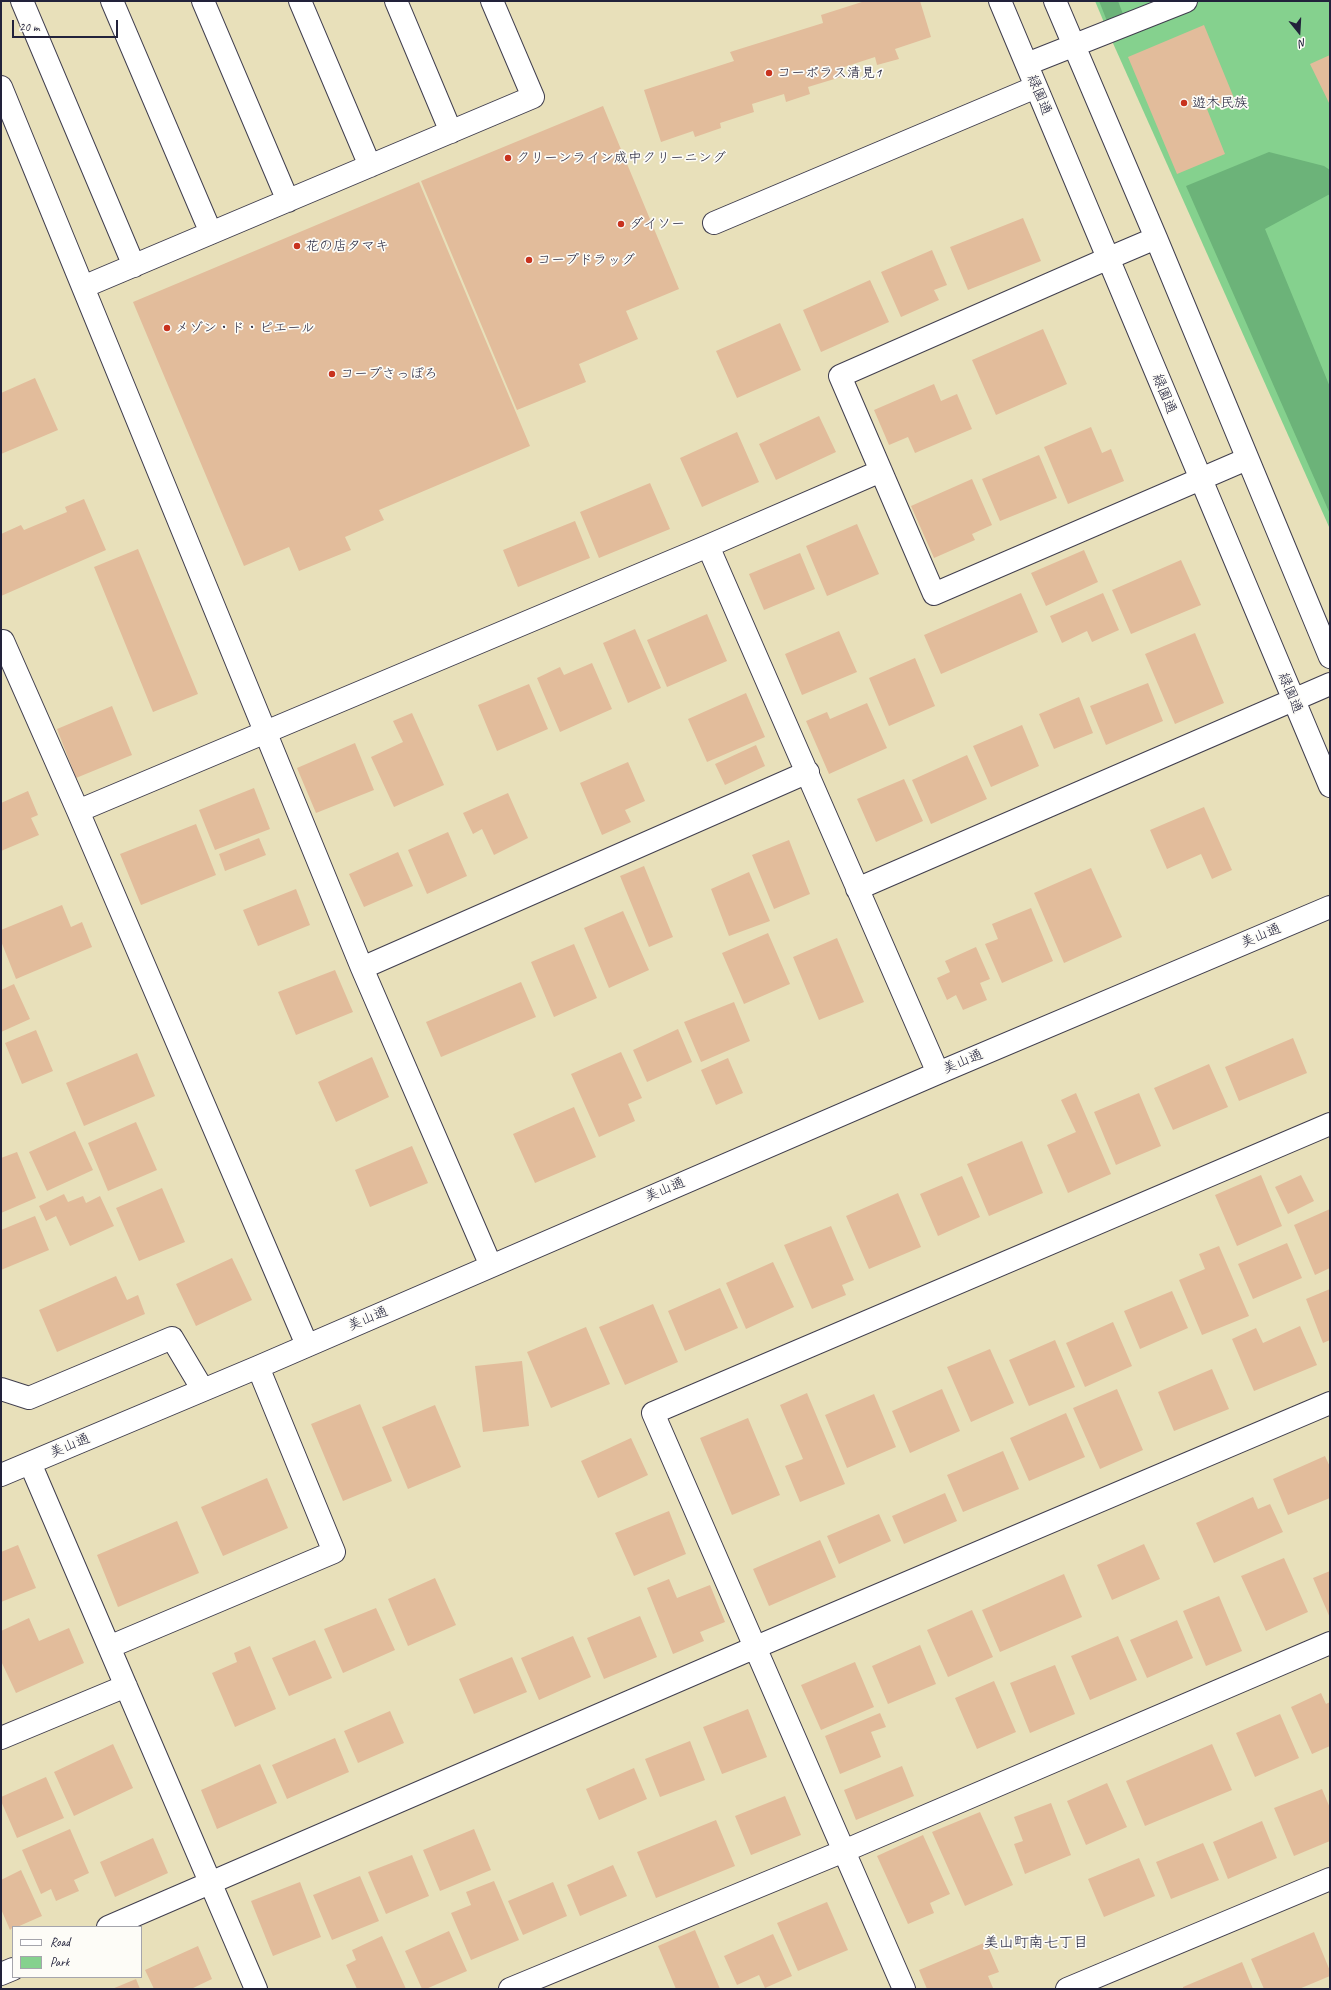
<!DOCTYPE html>
<meta charset="utf-8">
<style>
body{margin:0}
#map{position:relative;width:1331px;height:1990px;overflow:hidden;background:#e8e0ba;font-family:Caveat,sans-serif}
canvas{display:block}
.frame{position:absolute;inset:0;border:2px solid #22223b;pointer-events:none}
.legend{position:absolute;left:12px;top:1926px;width:130px;height:52px;box-sizing:border-box;background:#fdfcf7;border:1px solid #a5a5ac;margin:0;padding:5px 7px;list-style:none;font-size:12px;color:#22223b}
.legend li{display:flex;align-items:center;gap:8px;height:20px}
.legend b{width:20px;border:1px solid #a5a5ac}
.north{position:absolute;left:1279px;top:12px;width:40px;height:40px;-webkit-text-stroke:3px #fdfcf7;paint-order:stroke;rotate:162deg;font-size:11px;font-weight:700;line-height:16px;text-align:center;color:#22223b}
.north::after{content:'';display:block;margin:auto;width:14px;height:18px;background:#22223b;clip-path:polygon(50% 0,100% 100%,50% 72%,0 100%)}
.scale{position:absolute;left:12px;top:20px;width:106px;height:18px;box-sizing:border-box;border:2px solid #22223b;border-top:0;padding-left:5px;font-size:12px;line-height:14px;white-space:nowrap;color:#22223b;-webkit-text-stroke:3px #fdfcf7;paint-order:stroke}
</style>
<div id="map">
<canvas width="1331" height="1990"></canvas>
<div class="frame"></div>
<ul class="legend">
<li><b style="height:5px;background:#fff"></b>Road</li>
<li><b style="height:11px;background:#85d18e"></b>Park</li>
</ul>
<div class="north">N</div>
<div class="scale">20 m</div>
</div>
<script>
const c = document.querySelector('canvas').getContext('2d');
c.lineJoin = 'round';
function fill(path, color) { c.fillStyle = color; c.fill(path, 'evenodd'); }
function trace(path, color, width, dash) { c.strokeStyle = color; c.lineWidth = width; c.lineCap = dash ? 'butt' : 'round'; c.setLineDash(dash || []); c.stroke(path); }
function write(font, color, halo, rows, align = 'center') {
  c.font = font + ' Caveat,"Klee One",sans-serif'; c.lineWidth = 3.5; c.setLineDash([]); c.textBaseline = 'middle'; c.strokeStyle = halo; c.fillStyle = color; for (const [text, x, y, turn = 0] of rows) {
    c.save(); c.translate(x, y); c.rotate((+turn || 0) * Math.PI / 180); c.textAlign = isNaN(turn) ? turn : align; if (halo) c.strokeText(text, 0, 0); c.fillText(text, 0, 0); c.restore();
  }
}
const green = new Path2D(`
 M1095,1H1330V529L1108,32Z`);
const forest = new Path2D(`
 M1099,1H1118L1123,14L1107,21Z
 M1269,152L1324,166L1330,170V194L1265,229L1330,387V514L1186,186Z`);
const building = new Path2D(`
 M865,1H920L931,37L895,49L899,59L877,65L875,57L838,69L841,77L808,87L810,94L786,102L784,94L752,104L754,112L720,123L721,128L695,137L693,131L661,142L644,90L734,61L730,52L823,23L821,15Z
 M1204,25L1234,98L1207,109L1225,154L1177,174L1128,57Z
 M1330,55V105L1310,64Z
 M603,106L679,289L626,311L638,339L579,364L586,382L517,410L421,181Z
 M419,182L530,446L379,510L384,520L345,537L351,550L299,571L289,547L244,566L133,302Z
 M1023,218L1041,261L968,290L950,247Z
 M932,250L947,285L934,290L939,300L901,317L881,272Z
 M870,280L889,322L821,352L803,310Z
 M780,323L801,370L737,398L716,351Z
 M1043,329L1067,384L996,415L972,360Z
 M35,378L58,430L1,454V393Z
 M934,384L941,401L957,394L972,429L915,453L908,437L889,445L874,410Z
 M819,416L836,452L776,480L759,444Z
 M1091,427L1102,453L1111,449L1124,481L1068,504L1044,447Z
 M737,432L759,482L702,507L680,458Z
 M1039,455L1057,498L1000,521L982,479Z
 M972,479L992,525L972,534L975,540L934,558L911,506Z
 M650,483L670,529L599,558L580,512Z
 M84,499L106,550L1,596V534L21,525L24,530L67,512L65,507Z
 M575,521L590,558L518,587L503,550Z
 M857,524L879,574L827,596L806,546Z
 M138,549L198,694L153,712L94,567Z
 M1084,550L1098,582L1046,606L1031,573Z
 M800,553L815,589L764,610L749,574Z
 M1181,560L1201,605L1131,634L1112,590Z
 M1021,593L1038,632L941,674L924,635Z
 M1103,593L1119,630L1092,642L1087,631L1062,643L1050,616Z
 M707,614L727,661L667,687L647,640Z
 M635,629L661,688L628,703L603,643Z
 M839,631L857,672L802,695L785,654Z
 M1195,633L1224,703L1175,724L1145,654Z
 M915,658L935,706L889,726L869,678Z
 M592,663L612,709L560,732L537,678L560,667L564,675Z
 M1148,683L1163,721L1106,745L1090,706Z
 M529,684L548,729L497,751L478,705Z
 M746,693L765,737L707,762L688,719Z
 M1079,697L1093,733L1054,749L1039,714Z
 M867,703L887,748L829,774L806,721L827,712L830,719Z
 M112,706L132,755L76,778L57,729Z
 M412,713L444,785L394,807L371,757L403,742L393,721Z
 M1022,725L1039,766L991,787L973,746Z
 M355,743L374,790L316,813L297,768Z
 M756,745L765,766L725,785L715,764Z
 M967,755L987,799L931,824L912,780Z
 M628,762L645,801L625,810L631,822L602,835L580,783Z
 M904,779L923,821L876,842L857,799Z
 M254,788L270,829L215,850L199,810Z
 M28,791L38,815L31,818L39,835L1,851V803Z
 M508,793L528,838L494,855L482,829L473,834L463,813Z
 M1204,807L1232,870L1212,879L1201,854L1167,869L1150,830Z
 M196,824L216,875L141,905L120,854Z
 M448,832L467,876L427,894L408,850Z
 M259,838L266,855L225,871L219,854Z
 M789,840L810,894L774,909L752,855Z
 M398,852L413,886L364,907L349,874Z
 M644,866L673,937L649,947L620,876Z
 M1091,868L1122,937L1064,963L1034,893Z
 M749,872L770,921L729,936L711,889Z
 M296,889L310,925L258,946L243,910Z
 M62,905L71,927L82,922L92,947L16,979L1,941V930Z
 M1031,908L1053,961L1002,983L985,944L998,939L992,924Z
 M623,911L649,970L609,988L584,928Z
 M768,933L790,984L744,1004L722,953Z
 M837,938L864,1002L819,1020L793,957Z
 M574,944L597,998L554,1017L531,962Z
 M976,947L990,979L980,983L987,1000L963,1010L956,995L947,1000L937,978L950,972L945,961Z
 M335,970L353,1012L296,1035L278,992Z
 M521,982L536,1017L441,1057L426,1022Z
 M14,984L30,1019L1,1032V990Z
 M734,1002L750,1041L701,1062L684,1022Z
 M678,1029L692,1062L647,1082L633,1050Z
 M36,1030L53,1071L22,1084L5,1043Z
 M1293,1038L1307,1073L1239,1101L1225,1067Z
 M621,1052L642,1098L628,1104L635,1121L599,1137L571,1074Z
 M137,1053L155,1096L84,1126L66,1083Z
 M372,1057L389,1097L336,1122L318,1082Z
 M728,1058L743,1093L716,1105L701,1070Z
 M1209,1064L1228,1107L1173,1130L1154,1088Z
 M1076,1093L1111,1174L1068,1193L1047,1145L1076,1132L1061,1100Z
 M1139,1093L1161,1146L1116,1165L1094,1112Z
 M574,1107L596,1157L535,1183L513,1134Z
 M136,1122L157,1170L108,1191L88,1143Z
 M75,1131L93,1170L47,1191L29,1152Z
 M1022,1141L1043,1193L989,1216L967,1164Z
 M412,1146L428,1183L370,1207L355,1170Z
 M17,1152L36,1198L1,1213V1158Z
 M1261,1175L1282,1226L1237,1246L1215,1195Z
 M1301,1175L1314,1201L1288,1214L1275,1187Z
 M962,1176L980,1217L938,1236L920,1194Z
 M162,1188L185,1242L139,1261L116,1208Z
 M898,1193L921,1247L869,1269L846,1216Z
 M64,1194L68,1202L83,1196L86,1203L100,1196L114,1226L70,1246L56,1216L46,1221L39,1206Z
 M1330,1209V1268L1315,1275L1294,1225Z
 M35,1216L49,1250L1,1270V1230Z
 M831,1226L854,1280L842,1285L846,1295L812,1309L784,1245Z
 M1287,1243L1302,1278L1253,1299L1238,1264Z
 M1219,1246L1249,1316L1202,1335L1179,1280L1205,1269L1199,1254Z
 M232,1258L252,1300L196,1326L176,1284Z
 M773,1262L794,1307L746,1329L726,1283Z
 M116,1276L127,1300L138,1295L145,1314L57,1352L39,1310Z
 M720,1288L738,1328L685,1351L668,1311Z
 M1330,1289V1340L1323,1343L1306,1299Z
 M1172,1291L1188,1328L1140,1349L1124,1311Z
 M653,1304L678,1362L625,1385L599,1327Z
 M1113,1322L1132,1366L1085,1387L1066,1343Z
 M1300,1326L1317,1365L1254,1391L1232,1339L1256,1328L1263,1343Z
 M586,1327L610,1384L551,1408L527,1352Z
 M1055,1340L1075,1387L1029,1406L1009,1360Z
 M990,1349L1014,1403L971,1422L947,1367Z
 M522,1361L529,1426L483,1432L475,1366Z
 M1212,1369L1229,1409L1174,1431L1158,1392Z
 M942,1389L960,1431L910,1453L892,1411Z
 M1117,1389L1143,1450L1100,1469L1073,1408Z
 M807,1393L845,1484L800,1502L785,1466L803,1459L780,1405Z
 M874,1394L896,1447L847,1468L825,1415Z
 M360,1404L392,1481L343,1501L311,1424Z
 M435,1405L461,1467L408,1489L382,1427Z
 M1066,1413L1085,1457L1029,1481L1010,1438Z
 M748,1418L780,1495L732,1515L700,1438Z
 M631,1438L648,1475L598,1498L581,1461Z
 M1003,1451L1019,1489L963,1512L947,1475Z
 M1325,1456L1330,1467V1498L1288,1515L1273,1479Z
 M267,1478L288,1528L223,1556L201,1507Z
 M945,1493L957,1521L904,1544L892,1516Z
 M1253,1497L1258,1509L1270,1504L1283,1532L1214,1563L1196,1523Z
 M669,1511L686,1554L634,1576L615,1533Z
 M879,1514L891,1541L839,1564L827,1536Z
 M177,1521L199,1573L118,1607L97,1555Z
 M820,1540L836,1577L769,1606L753,1569Z
 M1144,1544L1160,1579L1112,1600L1097,1565Z
 M18,1545L36,1588L1,1602V1552Z
 M1284,1558L1308,1612L1266,1631L1241,1576Z
 M1330,1571V1618L1313,1578Z
 M1064,1574L1082,1617L1000,1652L982,1610Z
 M435,1578L456,1625L408,1646L388,1599Z
 M669,1579L677,1598L710,1585L725,1622L700,1632L704,1641L673,1654L647,1588Z
 M1219,1596L1242,1651L1206,1666L1183,1611Z
 M376,1608L395,1650L343,1673L324,1629Z
 M972,1610L993,1657L948,1677L927,1630Z
 M640,1616L657,1657L604,1679L587,1638Z
 M29,1618L39,1641L69,1628L84,1663L16,1693L1,1661V1631Z
 M1177,1620L1193,1658L1147,1678L1130,1640Z
 M573,1636L591,1677L539,1700L521,1658Z
 M1118,1636L1137,1680L1090,1700L1071,1656Z
 M315,1640L332,1678L289,1696L272,1658Z
 M920,1645L936,1684L888,1704L872,1666Z
 M250,1646L276,1709L235,1727L212,1673L237,1662L234,1653Z
 M512,1657L527,1692L474,1714L459,1679Z
 M855,1662L874,1707L821,1730L801,1685Z
 M1055,1665L1075,1714L1030,1733L1010,1683Z
 M994,1681L1016,1732L977,1749L955,1698Z
 M1321,1693L1326,1704L1330,1702V1746L1312,1754L1291,1707Z
 M748,1709L767,1757L722,1774L703,1727Z
 M390,1711L404,1743L358,1763L344,1731Z
 M880,1713L886,1727L871,1732L881,1757L840,1774L825,1736Z
 M1280,1714L1299,1758L1255,1777L1236,1733Z
 M335,1738L349,1772L287,1799L272,1765Z
 M690,1741L705,1780L660,1797L645,1759Z
 M113,1744L133,1788L74,1816L54,1772Z
 M1212,1744L1232,1790L1145,1826L1126,1781Z
 M260,1764L277,1803L217,1829L201,1790Z
 M902,1766L914,1796L856,1820L844,1790Z
 M634,1768L647,1799L599,1820L586,1789Z
 M46,1777L64,1818L17,1838L1,1801V1797Z
 M1107,1783L1127,1827L1086,1845L1067,1801Z
 M1322,1789L1330,1808V1841L1294,1856L1274,1808Z
 M785,1796L801,1835L751,1855L735,1816Z
 M1051,1803L1071,1855L1025,1874L1014,1844L1023,1841L1014,1817Z
 M980,1812L1013,1885L965,1906L932,1832Z
 M716,1820L735,1866L656,1898L637,1852Z
 M1262,1821L1277,1858L1228,1879L1213,1842Z
 M70,1829L89,1873L74,1880L79,1891L56,1901L51,1889L41,1894L22,1850Z
 M474,1829L491,1870L440,1891L423,1850Z
 M923,1835L950,1894L930,1903L934,1913L908,1924L877,1856Z
 M153,1838L168,1873L115,1897L100,1862Z
 M1203,1843L1219,1880L1171,1899L1156,1862Z
 M412,1855L429,1896L386,1914L368,1872Z
 M1139,1858L1155,1896L1104,1917L1088,1879Z
 M613,1865L627,1896L580,1916L567,1885Z
 M21,1870L42,1916L17,1927H13L10,1930L1,1909V1880Z
 M360,1876L379,1921L332,1940L313,1895Z
 M494,1881L519,1940L471,1960L451,1913L471,1905L466,1892Z
 M300,1882L321,1937L273,1956L251,1901Z
 M553,1882L567,1916L523,1935L508,1901Z
 M827,1902L848,1950L798,1971L777,1923Z
 M695,1930L720,1989H676L658,1946Z
 M449,1931L467,1971L426,1989H422L405,1951Z
 M1314,1932L1330,1971V1976L1299,1989H1264L1251,1959Z
 M773,1934L792,1976L765,1988L759,1975L737,1985L724,1956Z
 M382,1936L406,1989H357L346,1965L356,1960L352,1950Z
 M986,1942L999,1972L988,1976L993,1988L927,1989L919,1970Z
 M198,1946L212,1979L191,1989H154L145,1970Z
 M1242,1962L1253,1989H1183V1987Z
 M136,1979L140,1989H112Z`);
const minor = new Path2D(`
 M22,1L134,266
 M112,1L211,233
 M203,1L288,201
 M300,1L370,166
 M396,1L451,132
 M1000,1L1330,786
 M1055,1L1156,238L1330,657
 M1027,64L1186,1
 M1,87L362,968L491,1266
 M714,223L1036,87
 M1156,238L1109,258L840,376L934,594L1247,459
 M83,287L533,97L492,1
 M708,546L938,1073
 M3,641L78,811L307,1345
 M78,811L708,546L881,471
 M857,889L1330,684
 M362,968L808,772
 M1,1389L29,1398L172,1338L203,1390
 M30,1463L256,1989
 M1,1475L258,1367L938,1073L1330,907
 M109,1647L334,1552L258,1367
 M1,1738L126,1686
 M108,1927L756,1647L1330,1403
 M1,1974L13,1969
 M510,1989L844,1851L1330,1643
 M904,1989L653,1413L1330,1124
 M1067,1989L1330,1879`);
const markers = [
 [769,73,4,"#c8321e"],
 [1184,103,4,"#c8321e"],
 [508,158,4,"#c8321e"],
 [621,224,4,"#c8321e"],
 [297,246,4,"#c8321e"],
 [529,260,4,"#c8321e"],
 [167,328,4,"#c8321e"],
 [332,374,4,"#c8321e"]
];
const poiNames = [
 ["コーポラス清見1",777,73],
 ["遊木民族",1192,103],
 ["クリーンライン成中クリーニング",516,158],
 ["ダイソー",629,224],
 ["花の店タマキ",305,246],
 ["コープドラッグ",537,260],
 ["メゾン・ド・ピエール",175,328],
 ["コープさっぽろ",340,374]
];
const streetNames = [
 ["緑園通",1039,95,67],
 ["緑園通",1164,394,68],
 ["緑園通",1290,693,67],
 ["美山通",1261,936,-23],
 ["美山通",963,1062,-23],
 ["美山通",665,1190,-23],
 ["美山通",368,1319,-23],
 ["美山通",70,1446,-23]
];
const neighbourhoodNames = [
 ["美山町南七丁目",1036,1943]
];
fill(green, '#85d18e');
fill(forest, '#6cb379');
fill(building, '#e2bc9b');
trace(minor, '#403e4e', 24);
trace(minor, '#fff', 22);
for (const [x, y, r, color] of markers) { const dot = new Path2D(); dot.arc(x, y, r, 0, 2 * Math.PI); c.fillStyle = color; c.fill(dot); trace(dot, '#fdfcf7', 1.5); }
write('14px', '#22223b', '#fdfcf7', poiNames, 'left');
write('14px', '#22223b', '#fdfcf7', streetNames);
write('15px', '#22223b', '#fdfcf7', neighbourhoodNames);
</script>
